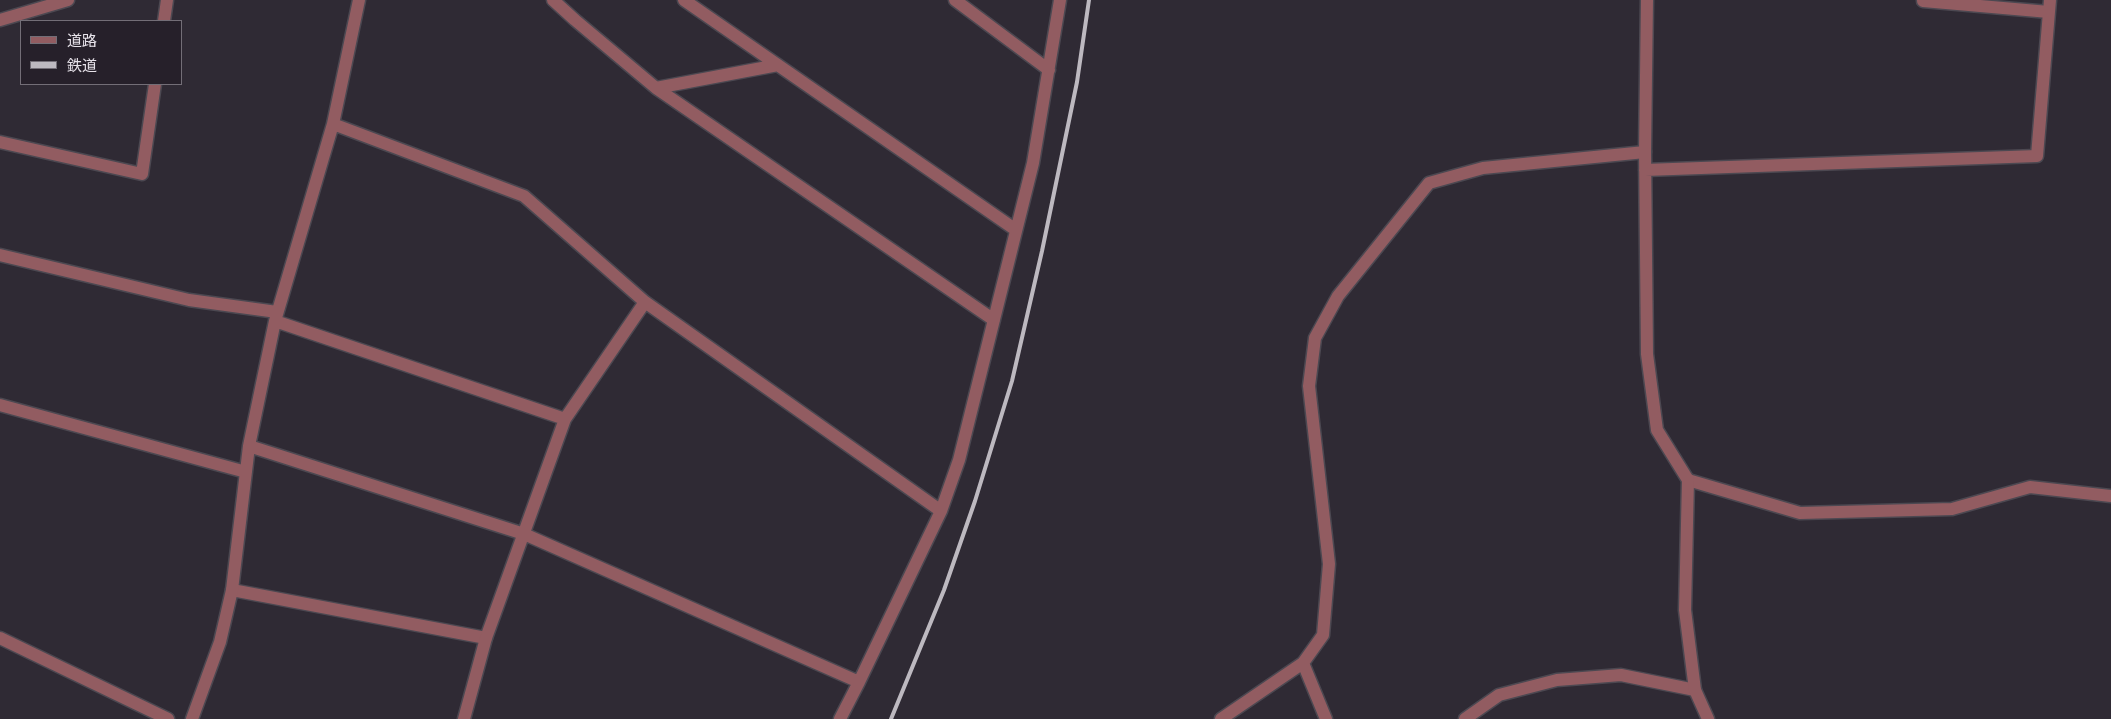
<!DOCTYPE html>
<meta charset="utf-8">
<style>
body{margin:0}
#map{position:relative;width:2111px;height:719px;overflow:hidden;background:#2f2a34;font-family:"PT Sans Narrow","Noto Sans JP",sans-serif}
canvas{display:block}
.legend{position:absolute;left:20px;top:20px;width:162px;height:65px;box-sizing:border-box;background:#26202a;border:1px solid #736e77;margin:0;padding:6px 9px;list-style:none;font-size:15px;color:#e7e3ea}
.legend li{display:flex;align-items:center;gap:10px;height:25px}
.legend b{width:25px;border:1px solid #736e77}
</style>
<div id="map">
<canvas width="2111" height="719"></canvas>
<ul class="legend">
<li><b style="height:6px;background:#925c61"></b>道路</li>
<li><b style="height:6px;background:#bdb9c0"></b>鉄道</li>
</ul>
</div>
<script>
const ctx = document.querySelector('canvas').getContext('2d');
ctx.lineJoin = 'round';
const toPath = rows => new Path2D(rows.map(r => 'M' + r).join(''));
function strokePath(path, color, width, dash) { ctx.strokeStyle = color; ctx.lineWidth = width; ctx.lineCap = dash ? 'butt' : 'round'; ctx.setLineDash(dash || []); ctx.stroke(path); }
const service = toPath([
 [1688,480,1800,513,1952,509,2030,487,2111,496],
 [232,590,486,638],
 [1303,663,1326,719],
 [1221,719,1303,663,1323,635,1329,564,1309,386,1315,338,1338,296,1429,183,1483,168,1645,152],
 [1465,719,1499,695,1557,680,1621,675,1695,690]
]);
const minor = toPath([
 [553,0,575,20,656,88,994,320],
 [684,0,1016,230],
 [955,0,1049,70],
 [1647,0,1645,152,1647,354,1657,430,1688,480,1685,610,1695,690,1708,719],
 [1923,1,2049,12],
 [0,20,68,0],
 [164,21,167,0],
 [656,88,778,65],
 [333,124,524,196,645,302,941,511],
 [0,142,142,174,155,84],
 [1645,170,2037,156,2050,0],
 [0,255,189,300,277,312],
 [275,321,565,419],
 [0,405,246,472],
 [249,446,524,534,859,682],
 [192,719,220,642,232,590,249,446,275,321,333,124,359,0],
 [464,719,486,638,565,419,645,302],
 [840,719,859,682,941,511,959,460,1033,163,1060,0]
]);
const tertiary = toPath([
 [0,638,168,719]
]);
const rail = toPath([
 [891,719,944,590,975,501,1012,381,1042,251,1077,82,1089,0]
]);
strokePath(service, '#4c4851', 15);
strokePath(minor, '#4c4851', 15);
strokePath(tertiary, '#4c4851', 15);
strokePath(service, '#925c61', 12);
strokePath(minor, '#925c61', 12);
strokePath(tertiary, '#925c61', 12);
strokePath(rail, '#bdb9c0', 4);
</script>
